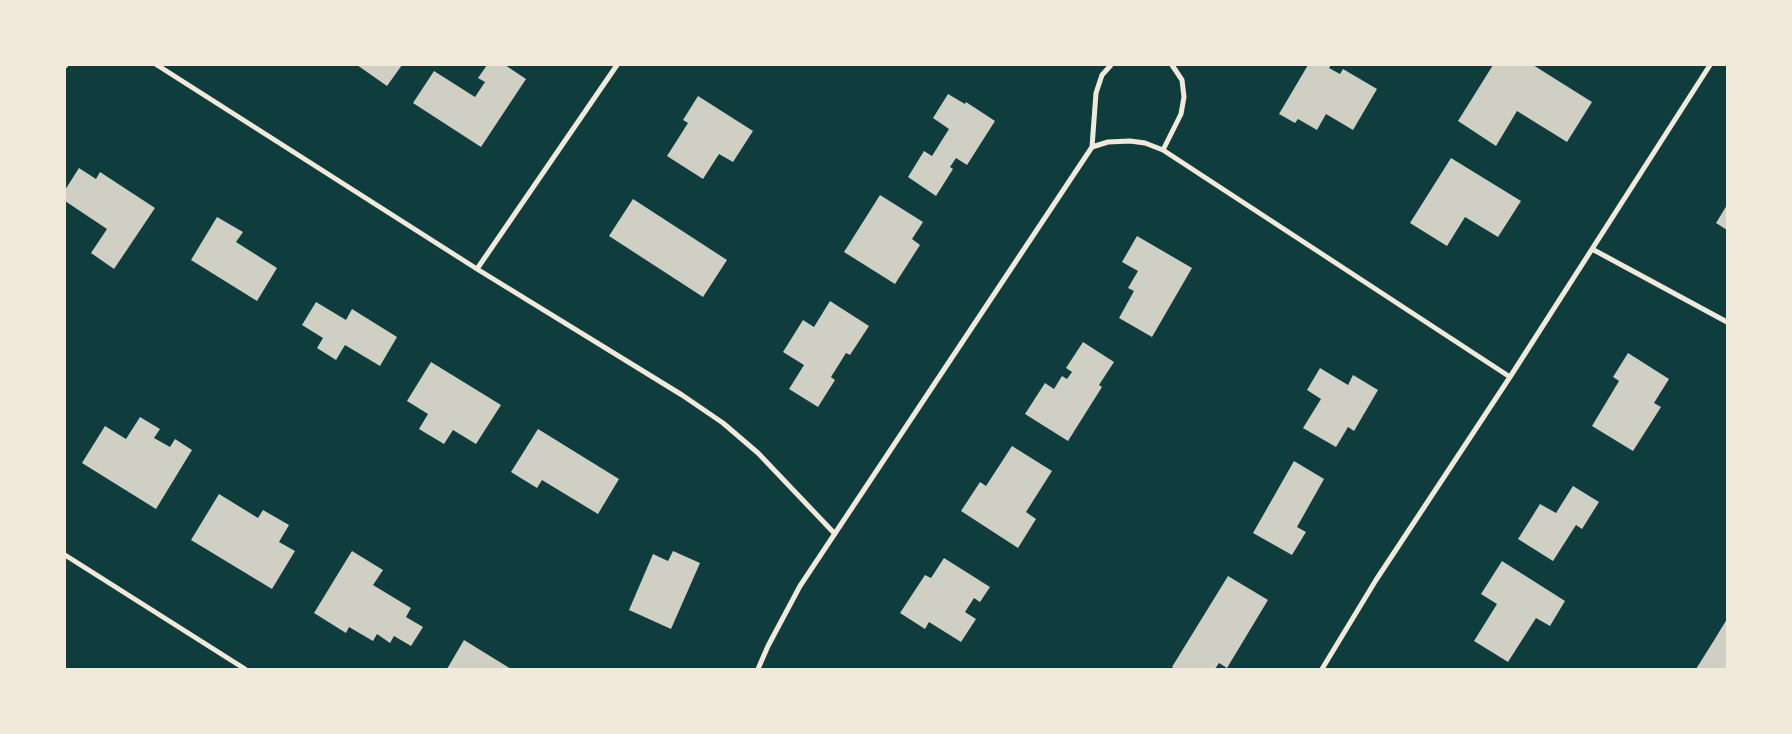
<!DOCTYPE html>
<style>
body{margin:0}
#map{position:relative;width:1792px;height:734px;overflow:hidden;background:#0f3d3e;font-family:Manrope,sans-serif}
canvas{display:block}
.frame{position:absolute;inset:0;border:66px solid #f1e9da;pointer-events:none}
</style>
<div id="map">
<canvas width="1792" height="734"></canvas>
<div class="frame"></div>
</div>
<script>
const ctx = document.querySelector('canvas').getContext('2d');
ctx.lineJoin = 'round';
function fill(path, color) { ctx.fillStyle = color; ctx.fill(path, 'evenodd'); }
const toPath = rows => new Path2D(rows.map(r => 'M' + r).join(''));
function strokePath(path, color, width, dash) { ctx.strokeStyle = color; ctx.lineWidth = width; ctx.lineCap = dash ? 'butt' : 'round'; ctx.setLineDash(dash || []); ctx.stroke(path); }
const building = toPath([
 [357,65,402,65,387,86],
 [487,65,505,65,526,79,481,147,413,103,434,71,475,97,485,82,478,78],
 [1308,65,1331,65,1329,68,1340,74,1343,69,1377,89,1353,130,1326,114,1317,130,1298,119,1295,123,1279,114],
 [1493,65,1533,65,1592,102,1567,142,1517,111,1496,146,1458,121],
 [948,94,965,104,966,102,995,121,967,165,956,158,950,167,953,169,936,196,908,177,924,151,932,156,949,129,933,118],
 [698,96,753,131,733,162,719,154,703,179,667,156,688,123,683,120],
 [1451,158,1521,201,1498,237,1465,217,1447,246,1410,223],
 [79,168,96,179,100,172,155,208,114,269,91,253,107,229,65,201,65,190],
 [880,195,923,222,912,239,920,245,895,284,844,252],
 [633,199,727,260,703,297,609,236],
 [1727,205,1727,230,1716,223],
 [217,217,243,232,236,242,277,268,257,301,191,260],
 [1137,236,1192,268,1152,337,1119,318,1134,291,1128,288,1138,271,1122,262],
 [830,301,869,326,850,355,846,353,831,377,835,380,818,407,789,389,804,365,783,352,803,320,814,327],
 [316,302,346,320,352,309,397,337,380,366,345,345,336,360,317,348,323,338,302,325],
 [1083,342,1114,362,1099,385,1102,387,1068,441,1025,414,1045,383,1054,389,1062,376,1067,379,1072,372,1066,368],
 [1628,353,1669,379,1654,403,1661,407,1633,451,1592,426,1619,381,1613,377],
 [431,362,501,405,476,444,453,430,444,444,419,429,428,414,407,401],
 [1320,368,1348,385,1353,375,1378,390,1354,431,1348,427,1336,447,1303,428,1321,399,1307,390],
 [140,417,160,429,154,438,170,447,175,439,192,450,156,509,82,463,105,426,126,439],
 [538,429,619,479,598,514,542,480,537,488,511,472],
 [1012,446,1052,471,1026,512,1036,519,1018,548,961,511,980,482,986,486],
 [1294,461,1324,479,1297,527,1306,532,1292,555,1253,533],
 [1573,486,1599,502,1582,529,1576,525,1553,561,1518,539,1540,504,1556,513],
 [219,494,258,518,263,510,289,525,279,542,295,551,272,589,191,540],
 [352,551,383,570,373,585,411,608,406,617,423,627,411,646,394,636,390,643,377,634,373,641,349,627,346,633,314,613],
 [673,551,700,563,671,629,629,610,653,554,668,561],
 [944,558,990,587,980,602,974,598,965,612,976,619,961,642,929,622,925,629,900,613,925,575,931,578],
 [1502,561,1565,601,1550,626,1536,618,1508,662,1474,641,1497,604,1481,594],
 [1228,576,1268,600,1227,668,1219,663,1215,669,1175,669,1172,667],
 [1727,619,1727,669,1696,669,1713,642],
 [464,640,511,669,447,669]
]);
const minor = toPath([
 [157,65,477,269,682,395,723,423,758,453,835,534],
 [65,66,66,65],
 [1092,147,1096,93,1102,75,1111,65],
 [1163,150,1181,114,1184,97,1182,80,1172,65],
 [1592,249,1727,322],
 [477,269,617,65],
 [65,555,245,669],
 [758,669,768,646,800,586,1092,147,1108,142,1130,141,1145,143,1163,150,1510,377],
 [1322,669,1376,580,1510,377,1710,65]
]);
fill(building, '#cfcfc3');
strokePath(minor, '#f1e9da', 5);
</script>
